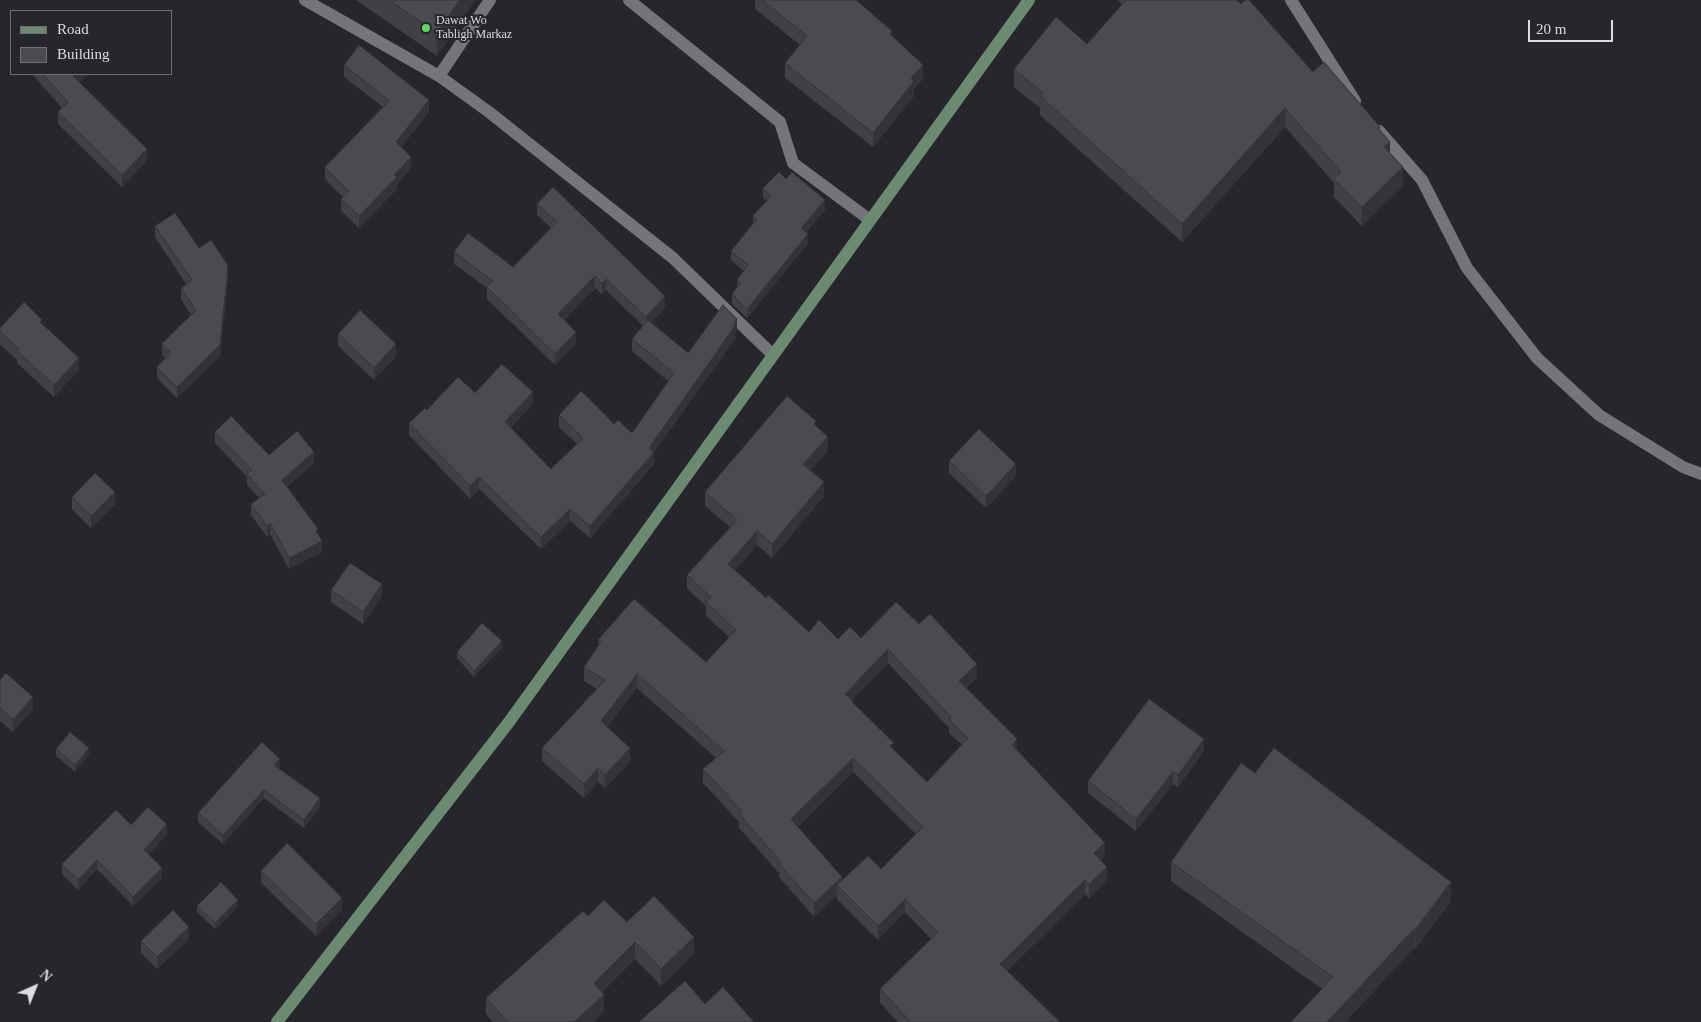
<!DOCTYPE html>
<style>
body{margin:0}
#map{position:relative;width:1701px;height:1022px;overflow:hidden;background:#27262c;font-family:"Times New Roman",serif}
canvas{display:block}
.legend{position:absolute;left:10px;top:10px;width:162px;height:65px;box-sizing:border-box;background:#27262c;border:1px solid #6f6f74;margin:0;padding:6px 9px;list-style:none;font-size:15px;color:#dcdcdf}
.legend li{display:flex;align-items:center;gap:10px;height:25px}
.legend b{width:25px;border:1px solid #6f6f74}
.north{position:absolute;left:10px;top:962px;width:50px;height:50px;-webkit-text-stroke:4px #27262c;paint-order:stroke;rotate:44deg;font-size:14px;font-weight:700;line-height:20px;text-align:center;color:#dcdcdf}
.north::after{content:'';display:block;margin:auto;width:18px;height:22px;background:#dcdcdf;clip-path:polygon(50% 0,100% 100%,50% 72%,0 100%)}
.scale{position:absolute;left:1528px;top:20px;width:85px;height:22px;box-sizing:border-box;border:2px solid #dcdcdf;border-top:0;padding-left:6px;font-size:15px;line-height:18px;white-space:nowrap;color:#dcdcdf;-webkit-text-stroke:4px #27262c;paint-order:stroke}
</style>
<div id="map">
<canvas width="1701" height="1022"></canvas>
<ul class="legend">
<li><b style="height:6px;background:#6c8a71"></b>Road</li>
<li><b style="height:14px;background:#4b4a50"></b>Building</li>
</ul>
<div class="north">N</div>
<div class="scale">20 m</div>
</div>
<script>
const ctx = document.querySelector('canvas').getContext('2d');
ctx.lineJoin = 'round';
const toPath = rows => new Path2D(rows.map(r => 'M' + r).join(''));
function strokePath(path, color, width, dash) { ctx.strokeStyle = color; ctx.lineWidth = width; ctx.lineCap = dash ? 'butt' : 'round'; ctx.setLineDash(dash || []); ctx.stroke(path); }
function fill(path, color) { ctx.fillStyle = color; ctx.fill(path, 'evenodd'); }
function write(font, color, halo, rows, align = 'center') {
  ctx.font = font + ' "Times New Roman",serif'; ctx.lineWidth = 4; ctx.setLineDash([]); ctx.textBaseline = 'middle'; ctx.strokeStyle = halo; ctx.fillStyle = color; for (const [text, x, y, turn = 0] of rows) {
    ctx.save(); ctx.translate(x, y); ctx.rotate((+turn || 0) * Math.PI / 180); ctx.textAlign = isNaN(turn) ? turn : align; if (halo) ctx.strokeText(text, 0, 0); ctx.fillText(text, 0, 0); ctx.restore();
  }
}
const street = toPath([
 [305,0,439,76,489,112,673,258,773,355],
 [629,0,780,122,793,163,870,220],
 [1291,0,1355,101],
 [439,76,490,0],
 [1379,131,1422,180,1467,268,1537,358,1599,415,1683,467,1701,474]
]);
const secondary = toPath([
 [277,1022,509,722,1029,0]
]);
const wall = toPath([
 [356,0,475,0,437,56],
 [755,0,856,0,892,36,923,79,914,88,914,96,873,147,785,78,785,63,800,45,755,9],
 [1118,0,1236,0,1313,72,1380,131,1403,186,1362,226,1334,197,1334,183,1285,127,1182,242,1040,115,1040,108,1014,87,1014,69,1087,44,1122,5],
 [344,65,429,112,401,147,411,169,397,184,397,189,359,228,341,211,341,199,343,197,325,179,325,167,383,107,344,77],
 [32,74,89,74,79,82,147,161,122,187,58,124,58,112,62,108],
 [786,179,825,210,806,232,808,243,747,318,732,304,732,294,737,288,737,280,744,271,731,260,731,251,753,223,753,216,766,201,763,198,763,188],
 [537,204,665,308,651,322,688,353,737,331,735,333,735,339,654,452,654,464,590,538,570,521,541,549,479,489,470,499,409,435,409,423,427,410,475,393,533,404,510,428,551,469,577,444,559,427,559,415,614,424,632,433,668,381,632,351,632,339,643,326,606,290,602,294,595,288,564,320,576,343,555,365,487,299,487,288,454,264,454,252,513,267,551,228,537,215],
 [155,226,199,248,228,279,220,356,177,398,157,378,157,367,165,358,162,355,162,344,191,315,181,299,181,288,186,284,155,237],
 [42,325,79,370,54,397,17,363,17,360,0,344,0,328],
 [338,334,396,356,374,380,338,346],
 [816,426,828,451,810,470,824,496,772,558,757,545,735,570,766,598,809,632,838,639,861,638,919,624,977,677,966,688,1105,857,1101,860,1107,881,1089,898,1085,894,1007,971,1060,1022,898,1022,880,1003,880,989,931,939,905,912,878,940,837,899,837,895,814,917,779,877,779,873,739,828,739,822,703,783,703,769,716,758,637,688,607,727,630,762,605,788,598,782,584,798,542,761,542,748,597,689,584,681,584,667,598,646,598,640,706,662,729,637,706,616,706,606,687,589,687,575,730,527,705,506,705,492],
 [888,663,949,728,949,733,962,745,927,782,894,750,853,704,852,700],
 [853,772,916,834,881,869,842,881,798,827],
 [215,432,269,455,314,463,287,487,318,535,322,552,289,569,270,534,267,537,251,515,251,504,259,498,247,485,247,477,215,443],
 [949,461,1016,476,986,508,949,473],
 [72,497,115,504,91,528,72,509],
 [331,590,382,596,363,624,331,602],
 [502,647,474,677,457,658,457,652],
 [0,680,33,709,13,732,0,721],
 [56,749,89,754,75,772,56,756],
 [1204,751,1178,787,1173,784,1136,831,1088,793,1088,781],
 [279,768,320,807,304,828,264,798,223,844,198,822,198,813,280,768],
 [1255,773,1451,901,1415,949,1414,948,1345,1022,1291,1022,1322,989,1171,881,1171,862],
 [131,825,167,834,149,854,162,878,133,906,97,869,78,890,62,874,62,864],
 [261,871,342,910,316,936,261,883],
 [197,906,238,906,215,929,197,912],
 [588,916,694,953,661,986,635,959,602,992,604,1012,593,1022,493,1022,486,1014,486,998],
 [189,939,157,969,141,953,141,941]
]);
const shadedWall = toPath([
 [460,0,475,0,437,56,437,33],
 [923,65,923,79,914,88,914,96,873,147,873,133,911,78],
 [75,74,89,74,73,88,73,76],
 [429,100,429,112,396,154,396,142],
 [1285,108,1285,127,1182,242,1182,224],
 [1390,142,1390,160,1384,147],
 [147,149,147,161,122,187,122,175],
 [411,157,411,169,397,184,397,189,359,228,359,216,394,175],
 [1403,167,1403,186,1362,226,1362,207],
 [825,200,825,210,801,237,801,228],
 [808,234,808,243,747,318,747,309],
 [228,267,228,279,220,356,177,398,177,387],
 [595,276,595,288,558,325,558,314],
 [606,279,606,290,602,294,602,283],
 [665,296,665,308,646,329,646,317],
 [737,319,737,331,735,333,735,339,654,452,654,464,590,538,590,526,649,448],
 [576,332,576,343,555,365,555,354],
 [396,344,396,356,374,380,374,368],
 [79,358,79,370,54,397,54,385],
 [533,392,533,404,505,434,505,422],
 [828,437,828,451,803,478,803,464],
 [314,452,314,463,282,491,282,480],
 [1016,464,1016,476,986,508,986,496],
 [479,477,479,489,470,499,470,486],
 [824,482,824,496,772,558,772,544],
 [115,492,115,504,91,528,91,516],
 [570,509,570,521,541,549,541,537],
 [270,523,270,534,267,537,267,526],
 [757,531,757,545,728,578,728,564],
 [322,541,322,552,289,569,289,558],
 [382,584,382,596,363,624,363,612],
 [502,641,502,647,474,677,474,671],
 [888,649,888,663,845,707,845,694],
 [977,664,977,677,959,695,959,681],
 [637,674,637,688,601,735,601,721],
 [33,697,33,709,13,732,13,720],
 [1017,739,1017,753,1012,745],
 [1204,739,1204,751,1178,787,1178,775],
 [89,748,89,754,75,772,75,765],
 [630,748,630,762,605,788,605,775],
 [853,758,853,772,791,833,791,819],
 [280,759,280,768,274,774,274,765],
 [598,768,598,782,584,798,584,784],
 [1173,772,1173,784,1136,831,1136,819],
 [264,790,264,798,223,844,223,835],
 [320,798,320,807,304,828,304,820],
 [167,824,167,834,144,859,144,850],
 [1105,843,1105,857,1094,867,1094,853],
 [97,860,97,869,78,890,78,880],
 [1107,867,1107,881,1089,898,1089,884],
 [162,868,162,878,133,906,133,897],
 [842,877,842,890,837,885,837,895,814,917,814,903],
 [1085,880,1085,894,1000,978,1000,964],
 [1451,882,1451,901,1415,949,1415,930],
 [342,898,342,910,316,936,316,924],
 [905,899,905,912,878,940,878,926],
 [238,900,238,906,215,929,215,923],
 [189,927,189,939,157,969,157,957],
 [1414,929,1414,948,1345,1022,1327,1022],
 [694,937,694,953,661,986,661,969],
 [635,942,635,959,594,1000,594,983],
 [604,995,604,1012,593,1022,574,1022]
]);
const building = toPath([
 [389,0,460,0,437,33,389,0],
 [762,0,856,0,892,31,890,34,923,65,911,78,914,81,873,133,785,63,807,36,762,0],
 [1126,0,1236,0,1241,4,1245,0,1249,0,1313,72,1324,62,1380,127,1379,129,1390,142,1384,147,1403,167,1362,207,1334,179,1341,172,1285,108,1182,224,1040,96,1043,93,1014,69,1056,17,1087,44,1126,0],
 [359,45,429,100,396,142,411,157,394,175,397,177,359,216,341,199,349,191,325,167,389,101,344,65,359,45],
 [43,74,75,74,73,76,147,149,122,175,58,112,68,102,43,74],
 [779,172,786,179,792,172,825,200,801,228,808,234,747,309,732,294,740,283,737,280,748,265,731,251,757,219,753,216,771,196,763,188,779,172],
 [553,187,665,296,646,317,606,279,602,283,595,276,558,314,576,332,555,354,487,287,493,281,454,252,468,233,513,267,557,222,537,204,553,187],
 [175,213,199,248,211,240,227,264,228,267,220,345,177,387,157,367,171,353,162,344,196,310,181,288,192,280,155,226,175,213],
 [24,302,42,320,40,322,79,358,54,385,17,351,19,349,0,332,0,328,24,302],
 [723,305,737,319,732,324,735,326,649,448,654,452,590,526,570,509,541,537,479,477,470,486,409,423,425,408,427,410,458,377,475,393,502,364,533,392,505,422,551,469,583,438,559,415,581,391,614,424,618,420,632,433,674,373,632,339,648,320,688,353,723,305],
 [360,310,396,344,374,368,338,334,360,310],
 [787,396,816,421,814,424,828,437,803,464,824,482,772,544,757,531,728,564,766,598,768,595,809,632,819,620,838,639,850,627,861,638,896,602,919,624,930,614,977,664,959,681,1017,739,1012,745,1105,843,1094,853,1107,867,1089,884,1085,880,1000,964,1060,1022,911,1022,880,989,938,932,905,899,878,926,837,885,868,856,881,869,923,827,853,758,791,819,842,877,814,903,779,864,781,862,739,814,742,811,703,769,724,751,637,674,601,721,630,748,605,775,598,768,584,784,542,748,605,680,584,667,601,642,598,640,634,599,706,662,736,630,706,602,711,597,687,575,737,520,705,492,787,396],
 [888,649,951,717,949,719,968,738,927,782,890,746,894,743,852,702,853,701,845,694,888,649],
 [231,416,269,455,297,431,314,452,282,480,318,529,316,531,322,541,289,558,270,523,267,526,251,504,265,494,247,474,252,470,215,432,231,416],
 [979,429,1016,464,986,496,949,461,979,429],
 [95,473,115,492,91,516,72,497,95,473],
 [350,563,382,584,363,612,331,590,350,563],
 [482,623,502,641,474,671,457,652,482,623],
 [6,673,33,697,13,720,0,708,0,680,6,673],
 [1149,699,1204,739,1178,775,1173,772,1136,819,1088,781,1149,699],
 [70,732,89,748,75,765,56,749,70,732],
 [262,742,280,759,274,765,320,798,304,820,264,790,223,835,198,813,262,742],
 [1274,748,1451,882,1415,930,1414,929,1327,1022,1291,1022,1333,977,1171,862,1241,763,1255,773,1274,748],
 [148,807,167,824,144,850,162,868,133,897,97,860,78,880,62,864,116,810,131,825,148,807],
 [287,843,342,898,316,924,261,871,287,843],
 [221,882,238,900,215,923,197,906,221,882],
 [654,896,694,937,661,969,635,942,594,983,604,995,574,1022,508,1022,486,998,583,911,588,916,604,900,627,922,654,896],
 [173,910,189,927,157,957,141,941,173,910],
 [685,981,705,1004,723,987,754,1022,641,1022,640,1021,685,981]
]);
const markers = [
 [426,28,5,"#65d467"]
];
const poiNames = [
 ["Dawat Wo",436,21],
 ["Tabligh Markaz",436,35]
];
strokePath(street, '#75747b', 12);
strokePath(secondary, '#6c8a71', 12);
fill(wall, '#404045');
fill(shadedWall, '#343438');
fill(building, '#4b4a50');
strokePath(building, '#343438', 1);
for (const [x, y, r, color] of markers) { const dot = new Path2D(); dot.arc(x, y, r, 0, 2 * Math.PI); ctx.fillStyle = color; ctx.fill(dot); strokePath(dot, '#27262c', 2); }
write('12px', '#dcdcdf', '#27262c', poiNames, 'left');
</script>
